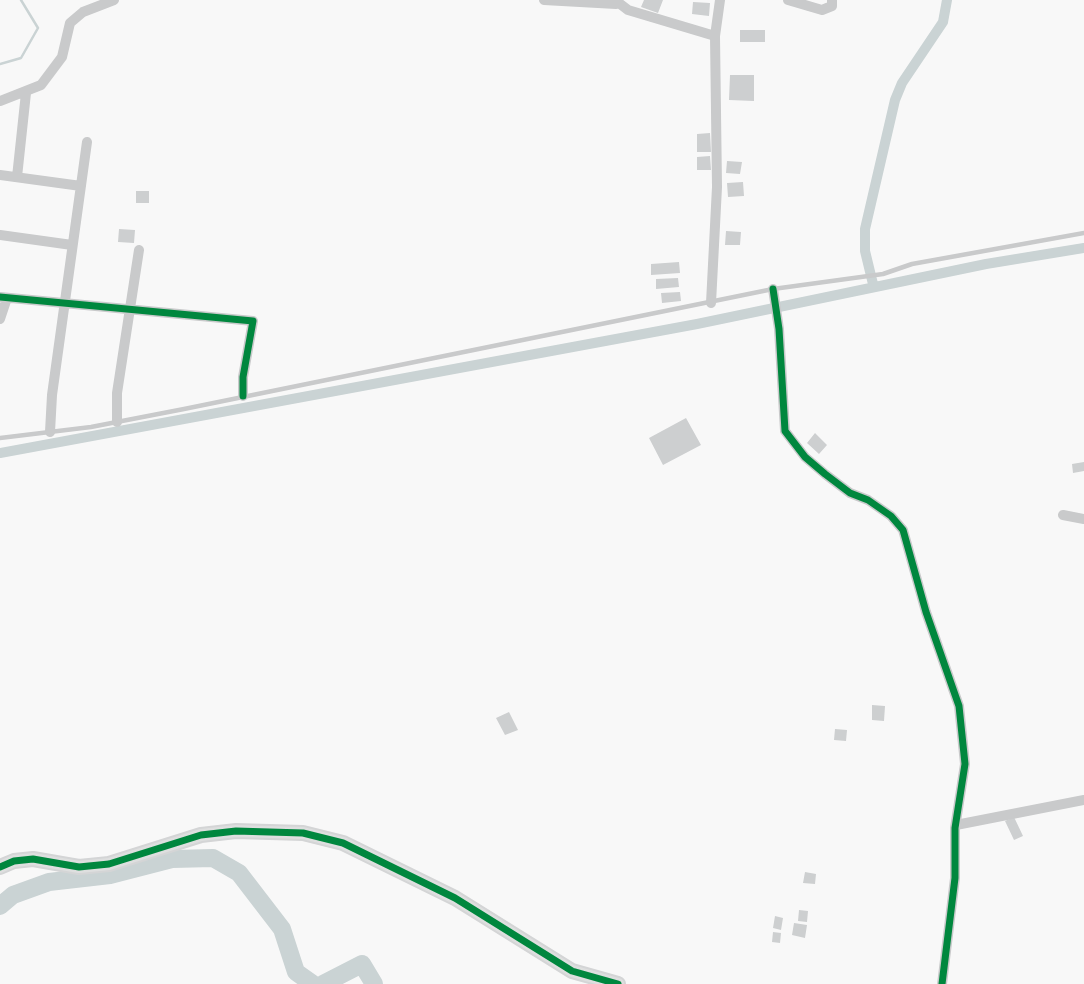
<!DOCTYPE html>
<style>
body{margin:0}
canvas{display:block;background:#f8f8f8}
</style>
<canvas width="1084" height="984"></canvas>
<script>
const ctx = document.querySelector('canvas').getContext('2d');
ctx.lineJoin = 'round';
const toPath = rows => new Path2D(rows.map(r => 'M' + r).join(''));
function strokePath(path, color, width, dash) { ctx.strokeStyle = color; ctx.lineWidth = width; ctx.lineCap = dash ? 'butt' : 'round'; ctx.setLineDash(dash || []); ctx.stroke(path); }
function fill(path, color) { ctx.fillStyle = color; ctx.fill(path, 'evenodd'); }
const stream = toPath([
 [0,64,21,58,38,28,21,0]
]);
const canal = toPath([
 [873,284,865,251,865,229,895,100,902,83,943,22,947,0],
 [0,453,697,324,986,264,1084,248]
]);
const river = toPath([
 [0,906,13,895,49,882,110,875,172,859,213,858,239,873,282,929,296,972,313,984],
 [323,984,362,964,374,984]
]);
const building = toPath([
 [644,0,663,0,658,13,641,7],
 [693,2,710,3,709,16,692,14],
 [740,30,765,30,765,42,740,42],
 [730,75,754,75,754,101,729,100],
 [710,133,711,152,697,152,697,134],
 [710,156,711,170,697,170,697,157],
 [727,161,742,162,740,174,726,173],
 [743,182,744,196,728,197,727,183],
 [136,191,149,191,149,203,136,203],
 [119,229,135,230,134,243,118,242],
 [726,231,741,232,740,245,725,245],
 [679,262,680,273,651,275,651,264],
 [678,278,679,287,656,289,656,279],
 [680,292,681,301,662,303,661,293],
 [686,418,701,445,663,465,649,438],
 [815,433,827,445,819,454,807,443],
 [1084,462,1084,471,1073,473,1072,464],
 [872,705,885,706,884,721,872,720],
 [509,712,518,730,505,735,496,718],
 [835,729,847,730,846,741,834,740],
 [1014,817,1023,836,1014,840,1005,821],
 [805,872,816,874,815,884,803,883],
 [799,910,808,911,807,922,798,921],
 [775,916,783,918,781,930,773,928],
 [794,923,807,925,805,938,792,935],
 [773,932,781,933,780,943,772,942]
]);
const lane = toPath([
 [0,438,91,427,184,409,773,289,883,274,912,264,1084,233]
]);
const street = toPath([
 [544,0,616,4],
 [615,0,628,10,715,36],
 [788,0,822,10,832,6,832,0],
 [0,101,41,85,62,57,70,23,83,12,114,0],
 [0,175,81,186],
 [17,177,26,93],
 [0,235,72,245],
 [773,289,779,329,785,431,805,457,825,474,850,493,868,500,891,516,903,530,926,612,959,706,965,764,955,828,955,878,942,984],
 [0,297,253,321,243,377,243,396],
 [711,303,717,187,715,36,720,0],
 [0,319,7,298],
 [117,422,117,393,139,250],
 [50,432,52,395,87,142],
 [1063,515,1084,519],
 [956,825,1084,800]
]);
const secondary = toPath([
 [0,867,14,861,33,859,79,867,109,864,201,835,236,831,303,833,343,843,455,898,572,971,618,984]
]);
const cycleway = toPath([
 [773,289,779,329,785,431,805,457,825,474,850,493,868,500,891,516,903,530,926,612,959,706,965,764,955,828,955,878,942,984],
 [0,297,253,321,243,377,243,396],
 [0,867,14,861,33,859,79,867,109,864,201,835,236,831,303,833,343,843,455,898,572,971,618,984]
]);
strokePath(stream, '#cad3d4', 2.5);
strokePath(canal, '#cad3d4', 10);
strokePath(river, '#cad3d4', 18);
fill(building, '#cdcfd0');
strokePath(secondary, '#d4d5d6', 16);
strokePath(lane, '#c9cacb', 4.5);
strokePath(street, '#c9cacb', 10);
strokePath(secondary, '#dedfdf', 12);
strokePath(cycleway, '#00873e', 7);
</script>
